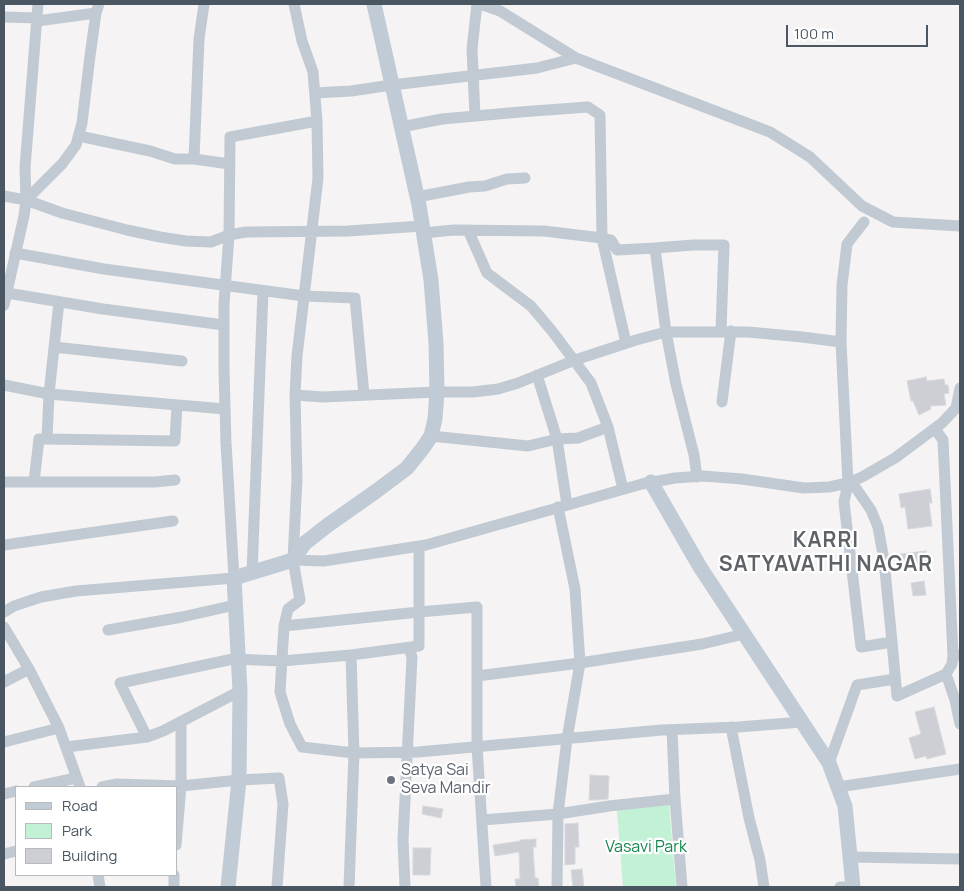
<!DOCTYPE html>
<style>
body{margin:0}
#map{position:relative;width:964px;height:891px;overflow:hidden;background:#f5f3f3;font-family:Manrope,sans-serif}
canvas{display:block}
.frame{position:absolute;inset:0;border:5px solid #4a5661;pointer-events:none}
.legend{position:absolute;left:15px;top:786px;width:162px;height:90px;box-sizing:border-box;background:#fff;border:1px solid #b7bbc0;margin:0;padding:6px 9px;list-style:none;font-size:15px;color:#4a5661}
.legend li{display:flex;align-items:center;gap:10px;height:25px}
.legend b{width:25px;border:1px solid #b7bbc0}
.scale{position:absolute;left:786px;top:25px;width:142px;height:22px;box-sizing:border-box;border:2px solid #4a5661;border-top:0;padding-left:6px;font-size:15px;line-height:18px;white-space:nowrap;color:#4a5661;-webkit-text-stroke:4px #fff;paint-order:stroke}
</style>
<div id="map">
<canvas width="964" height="891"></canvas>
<div class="frame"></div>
<ul class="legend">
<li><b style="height:6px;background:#c1cbd6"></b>Road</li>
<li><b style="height:14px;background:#c3f1d5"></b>Park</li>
<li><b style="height:14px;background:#cdcfd5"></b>Building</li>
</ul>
<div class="scale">100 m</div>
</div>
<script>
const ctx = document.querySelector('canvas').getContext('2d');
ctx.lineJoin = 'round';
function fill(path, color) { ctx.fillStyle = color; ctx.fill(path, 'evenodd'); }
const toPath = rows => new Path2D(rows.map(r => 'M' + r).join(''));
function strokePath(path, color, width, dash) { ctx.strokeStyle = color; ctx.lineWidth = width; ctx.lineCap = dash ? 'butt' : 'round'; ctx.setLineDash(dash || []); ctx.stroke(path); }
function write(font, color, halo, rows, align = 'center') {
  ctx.font = font + ' Manrope,sans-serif'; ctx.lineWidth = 4.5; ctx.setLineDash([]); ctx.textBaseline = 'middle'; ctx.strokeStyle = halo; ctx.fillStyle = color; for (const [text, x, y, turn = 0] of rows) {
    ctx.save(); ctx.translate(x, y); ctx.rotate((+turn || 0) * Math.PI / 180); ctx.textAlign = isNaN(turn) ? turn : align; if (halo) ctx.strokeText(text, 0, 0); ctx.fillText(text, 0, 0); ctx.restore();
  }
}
const green = toPath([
 [669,805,676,887,623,887,617,810]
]);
const building = toPath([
 [926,377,927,381,944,379,945,385,948,385,949,393,944,394,946,405,930,406,931,409,919,415,913,401,911,401,907,381,926,377],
 [930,489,932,503,929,503,932,526,908,529,905,507,901,508,899,494,930,489],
 [926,551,927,565,902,568,900,554,926,551],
 [924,581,926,595,913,596,911,583,924,581],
 [934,707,946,754,927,759,926,756,915,759,909,738,921,734,915,712,934,707],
 [590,775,609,776,608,799,597,800,589,800,590,775],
 [423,806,443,809,441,818,422,814,423,806],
 [578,823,579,847,575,847,575,864,565,865,565,824,578,823],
 [536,839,536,847,533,847,535,878,538,878,539,887,516,887,515,879,520,879,519,852,495,856,493,845,520,841,520,840,536,839],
 [413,848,431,848,430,875,413,875,413,848],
 [582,869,584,887,573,887,571,870,582,869]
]);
const street = toPath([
 [294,4,302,41,313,72,317,121,318,178,297,356,295,395,297,479,293,560,300,600,288,609,284,626,280,692,290,724,302,747,354,753,418,752,662,730,738,727,802,722],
 [480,4,500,11,576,58,770,132,810,157,862,206,893,222,960,226],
 [4,17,38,18],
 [37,21,96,13],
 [315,93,351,91,392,85,537,68,576,58],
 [475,116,472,49,477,4],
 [401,127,442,119,520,112,588,107,600,115,602,238,626,343],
 [79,136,150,151,175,159,194,159,230,164],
 [194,159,199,39,204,4],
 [4,196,26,200,62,213,127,230,160,237,186,241,211,242,229,235,246,232,348,231,422,226],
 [417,197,469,187,485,186,507,179,525,178],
 [26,200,25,168,38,4],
 [864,222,847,244,842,285,841,342,848,483,844,502,861,647,892,642,897,696,946,674,952,664,953,656,960,655],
 [468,230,487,273,531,306,552,331,591,383,608,427,623,489],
 [423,233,454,230,544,231,602,238,611,240,617,250,655,248,666,332,676,384,694,455,697,477],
 [655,248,693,245,724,245,721,331],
 [15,253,104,269,304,296,355,298,364,395],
 [7,293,103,309,224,325],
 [59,302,49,394,47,439,175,441,177,405],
 [4,305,24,216,26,200,62,164,76,145,82,123,90,56,96,13,99,4],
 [54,347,182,361],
 [537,375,557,439,567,505],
 [4,385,49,394,225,409],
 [295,395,323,397,437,392,473,392,498,389,518,383,575,360,636,340,666,332,748,332,802,337,841,342],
 [722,402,731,331],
 [935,429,943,440,953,656],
 [431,436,528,446,557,439,578,438,608,427],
 [851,481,871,510,878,527,884,560,892,642],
 [4,482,155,482,175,480],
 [34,482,39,439,47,439],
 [4,545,173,521],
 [293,560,324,561,426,545,642,484,675,478,703,476,742,479,804,488,829,487,848,483,862,477,895,458,942,423,956,408,960,388],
 [252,573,263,291],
 [4,612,14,606,41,597,76,591,234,578,226,443,224,370,224,304,229,235,230,137,317,121],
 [284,626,419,612,477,607,477,746,486,887],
 [4,627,29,669,59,728,80,787],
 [108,630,182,617,235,605],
 [946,674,955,700,960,724],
 [477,676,580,663,575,589,558,507],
 [4,682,29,669],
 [731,727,749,818,760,860,764,887],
 [672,730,675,799,682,887],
 [147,737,120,683,233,659,282,661,351,655,419,646,419,546],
 [4,742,59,728],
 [66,747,147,737,163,731,240,691],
 [829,763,857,685,895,679],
 [34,787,76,778],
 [102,787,117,784,181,786,239,780,279,778,283,804,277,887],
 [838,787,960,769],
 [4,794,16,791],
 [482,820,558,814,609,806,675,799],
 [176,845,181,786,181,722],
 [4,854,16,851],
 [850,857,960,859],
 [98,875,100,887],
 [174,887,174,875],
 [349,887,354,753,351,655],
 [405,887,403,840,412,657,409,648],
 [557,887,558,814,567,739,580,663,702,644,744,634],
 [840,887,853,887]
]);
const secondary = toPath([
 [651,482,700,567,829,763,845,806,853,887],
 [228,887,239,780,240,691,234,578,293,560,305,543,328,525,375,492,407,468,423,448,431,436,435,419,437,392,436,343,431,280,419,205,374,4]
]);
const markers = [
 [391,780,5,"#6b7280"]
];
const worshipNames = [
 ["Satya Sai",401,771],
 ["Seva Mandir",401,789]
];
const parkNames = [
 ["Vasavi Park",646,848]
];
const districtNames = [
 ["KARRI",826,541],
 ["SATYAVATHI NAGAR",826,565]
];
fill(green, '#c3f1d5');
fill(building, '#cdcfd5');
strokePath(building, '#d7d9de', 1);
strokePath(street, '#c1cad2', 11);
strokePath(secondary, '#c1cbd6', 15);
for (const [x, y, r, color] of markers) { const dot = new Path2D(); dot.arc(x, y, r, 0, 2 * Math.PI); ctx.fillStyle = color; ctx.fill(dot); strokePath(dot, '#fff', 2); }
write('16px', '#5b616d', '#fff', worshipNames, 'left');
write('16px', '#17864f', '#fff', parkNames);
ctx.letterSpacing = '1px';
write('bold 21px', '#5f6368', '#fff', districtNames);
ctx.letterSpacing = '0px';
</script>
